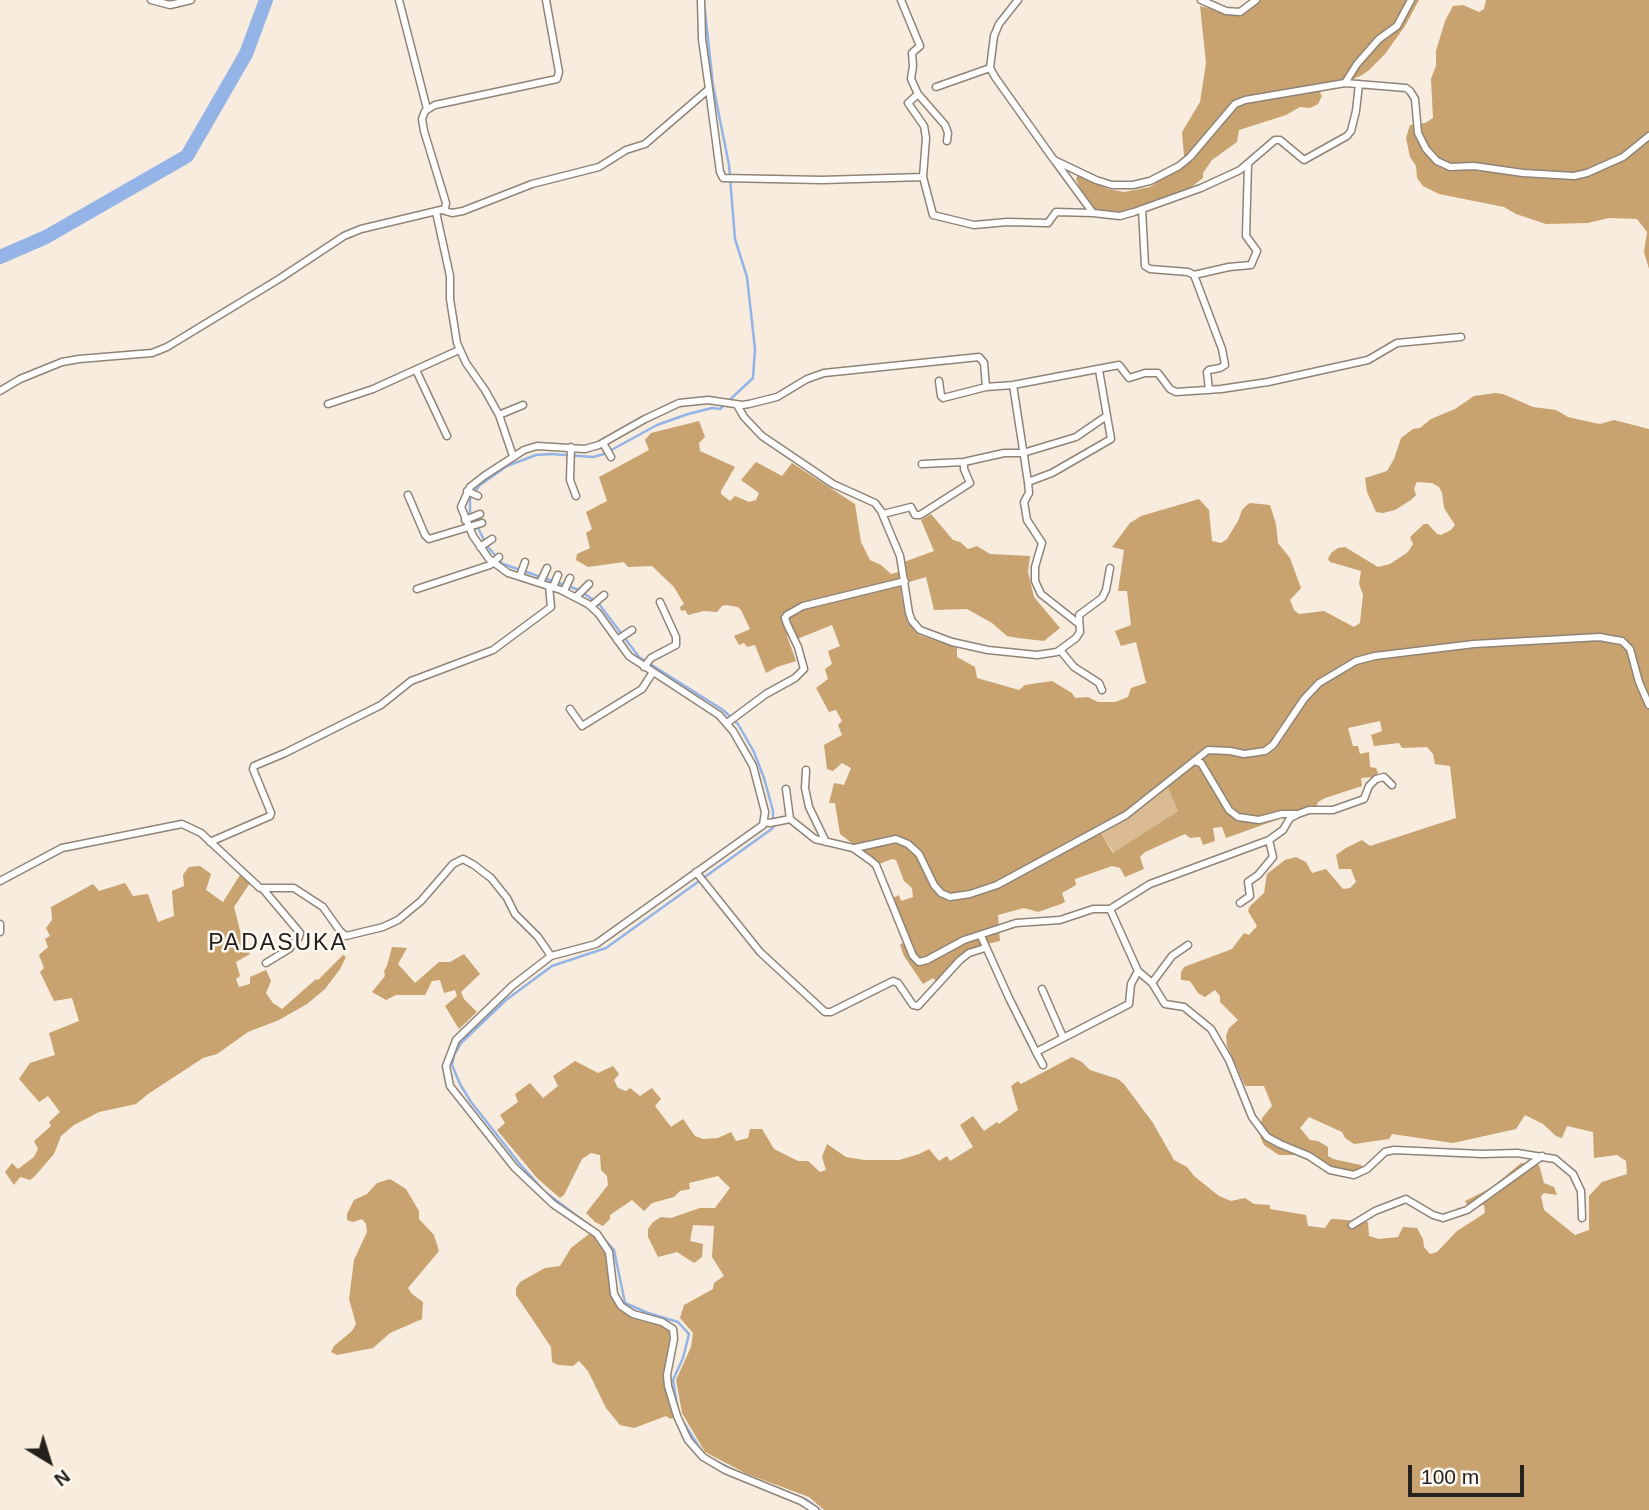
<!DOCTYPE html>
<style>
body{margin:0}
#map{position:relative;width:1649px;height:1510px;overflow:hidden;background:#f7ecdd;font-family:Arial,sans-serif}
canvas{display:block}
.north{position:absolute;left:14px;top:1426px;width:70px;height:70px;-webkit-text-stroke:5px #fffaf4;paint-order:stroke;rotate:142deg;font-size:19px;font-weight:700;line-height:28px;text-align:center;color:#25211c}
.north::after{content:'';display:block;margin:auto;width:24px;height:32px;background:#25211c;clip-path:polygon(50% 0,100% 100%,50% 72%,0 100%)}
.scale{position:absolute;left:1408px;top:1465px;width:116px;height:32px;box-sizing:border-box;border:4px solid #25211c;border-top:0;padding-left:9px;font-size:21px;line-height:24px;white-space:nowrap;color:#25211c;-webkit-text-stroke:5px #fffaf4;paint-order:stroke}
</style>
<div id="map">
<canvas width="1649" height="1510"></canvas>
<div class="north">N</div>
<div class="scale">100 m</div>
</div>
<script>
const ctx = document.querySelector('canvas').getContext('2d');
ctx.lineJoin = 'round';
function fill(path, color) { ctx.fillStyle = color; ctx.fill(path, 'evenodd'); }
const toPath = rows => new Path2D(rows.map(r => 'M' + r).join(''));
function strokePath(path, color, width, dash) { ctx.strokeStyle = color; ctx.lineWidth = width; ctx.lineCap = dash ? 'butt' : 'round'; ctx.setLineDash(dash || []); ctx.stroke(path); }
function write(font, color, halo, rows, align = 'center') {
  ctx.font = font + ' Arial,sans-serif'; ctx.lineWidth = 5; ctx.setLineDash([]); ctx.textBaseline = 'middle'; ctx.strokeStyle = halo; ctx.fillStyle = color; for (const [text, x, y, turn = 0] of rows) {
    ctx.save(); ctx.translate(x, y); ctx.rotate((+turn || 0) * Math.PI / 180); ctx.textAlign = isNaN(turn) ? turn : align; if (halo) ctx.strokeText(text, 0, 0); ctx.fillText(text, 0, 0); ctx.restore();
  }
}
const green = toPath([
 [1166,782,1178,811,1114,853,1099,830]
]);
const forest = toPath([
 [1260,0,1419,0,1405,26,1385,54,1368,71,1360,76,1351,80,1340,81,1335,87,1323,89,1320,93,1322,96,1318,104,1310,108,1300,107,1286,115,1239,130,1237,142,1212,160,1203,173,1203,178,1190,188,1140,208,1116,214,1094,210,1079,186,1076,179,1078,174,1108,189,1124,192,1150,187,1187,163,1184,156,1182,132,1200,102,1206,63,1200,6,1237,15,1245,13],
 [1486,0,1649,0,1649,269,1644,252,1647,232,1637,219,1609,218,1588,223,1546,224,1516,214,1504,207,1439,194,1423,186,1417,178,1416,166,1410,157,1406,138,1410,125,1425,123,1433,118,1431,79,1436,66,1436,51,1445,21,1453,6,1463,5,1479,12,1484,9],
 [1495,393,1503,394,1533,407,1556,410,1568,417,1590,422,1600,424,1614,420,1649,429,1649,1510,824,1510,809,1497,747,1474,705,1452,682,1413,676,1380,691,1347,693,1333,680,1318,684,1305,713,1289,714,1283,724,1276,712,1257,714,1226,693,1225,690,1241,703,1244,702,1257,694,1263,677,1252,658,1257,648,1237,648,1229,653,1222,661,1217,671,1218,700,1208,715,1208,730,1188,718,1176,689,1183,690,1189,680,1191,674,1197,652,1203,644,1211,632,1200,610,1215,610,1219,603,1226,595,1222,586,1213,608,1185,607,1176,601,1170,600,1155,591,1153,582,1159,564,1195,560,1198,537,1178,497,1130,505,1123,500,1115,518,1102,515,1094,530,1083,543,1098,558,1086,553,1076,575,1061,598,1073,613,1066,619,1074,614,1080,618,1088,626,1091,630,1088,640,1096,652,1088,661,1099,655,1106,671,1127,683,1119,695,1136,703,1139,718,1138,731,1132,736,1141,748,1138,750,1129,762,1129,774,1149,798,1161,808,1161,820,1172,826,1170,822,1157,827,1144,846,1157,864,1160,899,1160,919,1154,929,1149,939,1161,947,1156,950,1161,973,1147,960,1125,973,1116,984,1131,997,1122,999,1124,1018,1110,1011,1086,1018,1081,1021,1084,1072,1057,1082,1062,1090,1070,1118,1079,1124,1084,1153,1123,1174,1160,1187,1167,1194,1176,1219,1196,1231,1201,1245,1198,1254,1204,1270,1205,1270,1209,1306,1215,1308,1226,1325,1228,1331,1219,1335,1219,1368,1222,1369,1236,1379,1239,1398,1237,1403,1227,1417,1228,1423,1239,1424,1247,1430,1254,1437,1252,1457,1231,1485,1213,1484,1205,1468,1206,1465,1201,1491,1188,1521,1163,1539,1165,1544,1183,1554,1187,1557,1195,1544,1193,1541,1196,1544,1210,1575,1235,1589,1230,1589,1196,1602,1182,1627,1174,1626,1161,1617,1155,1594,1158,1593,1132,1567,1126,1562,1138,1556,1136,1543,1124,1525,1115,1516,1129,1453,1143,1392,1134,1389,1139,1354,1144,1345,1138,1342,1132,1309,1117,1300,1128,1310,1140,1318,1141,1328,1147,1328,1156,1333,1159,1361,1165,1363,1168,1357,1172,1337,1171,1297,1155,1279,1155,1264,1145,1260,1137,1267,1130,1261,1124,1262,1118,1272,1106,1264,1086,1245,1086,1227,1046,1226,1036,1229,1028,1238,1020,1220,1002,1220,996,1215,990,1205,997,1198,993,1190,981,1181,980,1181,972,1184,967,1232,949,1244,933,1249,935,1257,926,1248,911,1250,906,1264,893,1267,874,1285,860,1296,857,1306,862,1312,873,1326,869,1343,889,1350,888,1356,882,1351,869,1339,869,1336,855,1346,848,1362,840,1370,846,1456,818,1450,766,1435,764,1433,754,1427,747,1402,748,1399,743,1374,746,1371,735,1382,731,1380,721,1348,728,1353,746,1358,746,1360,754,1369,752,1370,767,1376,768,1378,773,1374,777,1361,778,1362,786,1325,798,1318,802,1316,807,1289,819,1285,817,1226,838,1222,827,1213,828,1215,841,1203,845,1200,837,1190,838,1185,834,1145,852,1140,857,1144,869,1125,877,1120,868,1112,866,1075,879,1076,885,1062,893,1065,902,1061,904,1038,912,1024,908,998,915,1000,941,979,946,966,953,949,966,936,981,933,978,923,984,904,956,900,945,904,942,887,901,899,895,901,901,913,897,912,888,904,881,896,860,892,859,879,864,840,834,835,803,829,803,834,783,844,785,851,768,842,763,833,771,827,769,824,745,842,735,838,725,842,721,836,710,829,712,816,688,828,679,825,669,832,664,828,651,840,646,832,625,797,639,795,633,787,636,796,661,777,667,766,673,755,645,747,647,744,643,739,645,734,636,750,629,741,610,738,607,726,605,722,606,717,612,704,611,688,615,685,610,681,611,680,607,684,604,674,587,652,566,628,567,624,562,588,567,576,560,577,554,590,548,586,533,592,529,586,512,607,501,599,477,649,450,645,440,651,433,699,421,705,437,699,443,700,451,735,467,721,491,721,494,730,501,735,496,749,502,756,500,759,493,741,480,756,462,782,476,792,463,855,504,861,542,870,560,881,565,891,574,899,572,902,599,906,609,911,610,907,621,919,635,957,648,957,657,975,667,977,678,1019,690,1025,685,1052,681,1072,693,1075,698,1088,697,1098,702,1115,702,1128,697,1131,688,1146,683,1136,642,1121,646,1115,631,1131,625,1127,591,1118,591,1124,550,1112,547,1130,523,1141,516,1199,499,1209,510,1212,541,1221,543,1227,539,1238,521,1242,510,1247,505,1250,503,1270,505,1276,524,1278,543,1290,558,1301,588,1290,600,1294,610,1299,614,1324,611,1354,627,1360,623,1363,595,1359,584,1361,571,1330,562,1328,559,1331,553,1338,548,1345,547,1378,567,1390,564,1408,552,1413,544,1410,537,1424,524,1428,524,1437,534,1441,535,1451,530,1455,525,1444,508,1442,493,1439,487,1432,483,1417,482,1414,488,1416,495,1411,500,1395,510,1383,513,1376,512,1367,492,1365,478,1387,471,1394,459,1401,438,1413,429,1420,428,1431,419,1455,409,1474,396],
 [1166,783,1178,811,1113,853,1099,830,1141,807],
 [931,514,953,540,960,542,968,549,977,546,990,554,1030,556,1028,572,1034,597,1060,628,1044,641,1018,638,1007,636,992,623,967,609,934,610,926,577,909,582,904,562,934,551,921,520],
 [200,866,211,874,206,890,223,902,240,875,250,883,234,907,241,934,250,954,236,962,240,976,236,979,239,987,250,984,250,977,266,970,271,981,266,993,273,1003,282,1009,316,979,318,980,343,955,346,957,340,969,325,989,307,1004,279,1020,248,1032,217,1054,203,1058,148,1094,136,1104,99,1112,74,1125,61,1136,54,1154,35,1176,30,1180,20,1177,14,1185,5,1172,12,1163,18,1169,34,1157,38,1149,34,1141,51,1126,49,1122,60,1112,48,1096,39,1102,19,1079,30,1063,55,1055,49,1033,79,1021,72,998,54,1001,40,972,44,968,39,955,48,947,45,939,50,936,46,928,52,920,51,907,93,884,99,891,125,883,133,896,148,894,158,922,174,916,172,891,184,886,183,875,185,872,189,867],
 [392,947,407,948,398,964,415,983,439,962,450,962,464,954,480,974,461,992,464,999,477,1012,459,1029,445,1006,457,996,455,990,444,993,440,980,432,981,425,995,396,995,386,1000,372,992,385,976,384,971,387,966],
 [390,1179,406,1189,419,1211,419,1219,434,1235,439,1251,408,1288,412,1294,423,1302,422,1319,390,1333,373,1348,337,1355,331,1352,334,1346,352,1331,356,1324,349,1299,354,1260,367,1232,366,1224,362,1219,353,1222,347,1220,347,1214,354,1200,367,1194,377,1183],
 [589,1234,595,1236,606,1253,619,1308,632,1317,661,1324,671,1330,671,1345,664,1375,667,1396,674,1417,671,1419,666,1416,634,1428,620,1425,606,1408,588,1371,579,1361,573,1366,558,1365,552,1362,551,1347,516,1295,516,1288,520,1282,545,1268,560,1266,571,1248]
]);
const stream = toPath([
 [593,1228,545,1192,519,1163,471,1102,460,1084,452,1065,454,1055,461,1043,506,1000,552,966,606,948,773,828,773,811,764,778,754,752,738,724,723,710,639,657,599,604,579,590,503,564,487,546,470,512,470,498,480,485,507,466,536,455,551,454,593,457,604,454,657,425,688,414,712,408,720,409,753,378,755,349,747,277,735,239,729,165,713,85,704,3],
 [598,1232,614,1250,625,1303,648,1313,678,1322,689,1334,683,1358,673,1380,678,1411],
 [680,1417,701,1450],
 [714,1460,736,1471],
 [771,1486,807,1500,820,1510]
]);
const river = toPath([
 [0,257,46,237,187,156,246,54,266,0]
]);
const minor = toPath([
 [151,0,170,5,191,0],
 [399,0,427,109],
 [701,0,702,39,709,89],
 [901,0,920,46,912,53,913,66,911,79,918,94,908,103,924,126,926,138,923,177],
 [1018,0,999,24,994,36,990,68,995,77,1054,160,1096,180,1112,185,1133,185,1150,181,1179,166,1190,157,1235,104,1245,100,1345,83,1406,88,1410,91,1415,99,1418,133,1426,149,1437,161,1450,167,1474,166,1523,173,1574,176,1587,173,1623,157,1649,136],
 [1201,0,1226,11,1240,12,1256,0],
 [1345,83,1357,64,1379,39,1397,26,1411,0],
 [936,87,990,68],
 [918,94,945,125,948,133,947,141],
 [1055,161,1093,213,1120,216,1134,212,1201,188,1240,170,1275,140,1280,140,1304,160,1347,136,1351,131,1356,111,1359,84],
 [1142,209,1145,266,1150,269,1188,272,1194,275,1222,349,1225,365,1220,368,1209,370,1207,372,1209,390],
 [442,210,452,213,463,211,532,184,599,167,626,150,645,144,709,89,720,172,723,178,822,180,923,177,933,215,974,225,1007,222,1048,223,1056,212,1093,213],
 [436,212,450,276,450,299,457,343,466,363,485,390,499,415,513,456],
 [1194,275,1229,267,1251,265,1257,251,1246,236,1248,164],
 [416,370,447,436],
 [939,381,941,396,943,398,986,387],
 [1013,385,1028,482,1029,493,1024,502,1027,520,1042,543,1035,567,1035,581,1041,594,1079,624],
 [0,391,20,379,62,362,79,359,152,353,167,347,279,279,344,236,361,229,445,209,446,203,424,131,422,119,425,111,435,105,557,79,559,72,546,0],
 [328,404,373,389,459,350],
 [737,405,744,417,762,436,833,484,875,503,881,511,900,556,909,613,912,621,920,630,952,642,988,650,1037,655,1057,652,1076,638,1080,632,1079,615,1102,598,1106,590,1110,568],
 [499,415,523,405],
 [603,443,611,457],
 [571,447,570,480,576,496],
 [922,464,964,462,1004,453,1023,453,1076,437,1105,417],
 [1028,482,1052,473,1111,439,1099,370],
 [467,491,478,496],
 [408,495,425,535,429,539,482,523],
 [883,514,911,507,915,515,920,515,970,483,964,469,964,462],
 [465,520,480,514],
 [480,547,492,539],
 [520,576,525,562],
 [540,583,547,568],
 [553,587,558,575],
 [417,589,490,565,499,557],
 [564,591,570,578],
 [576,597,589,584],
 [591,606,604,595],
 [617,640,632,630],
 [1060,650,1074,667,1099,683,1102,690],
 [644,667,651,658,676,645,676,637,660,602],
 [570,709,582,726,642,689,653,672],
 [727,723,766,694,795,678,804,669,798,647,787,624,785,618,787,615,803,606,905,581],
 [1194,761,1201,763,1229,810,1238,817,1259,820,1282,814,1296,814],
 [806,770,805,788,809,807,826,842],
 [786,789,790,819],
 [764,822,770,823,790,819,815,839,853,848,870,860,876,865,913,956,919,962,927,960,964,940,1016,923,1060,920,1093,909,1110,909,1138,971,1152,983,1163,1001,1165,1004,1184,1007,1211,1029,1229,1060,1252,1117,1267,1137,1280,1144,1309,1156,1330,1170,1354,1175,1367,1169,1385,1152,1394,1150,1482,1154,1517,1153,1555,1159,1573,1174,1581,1191,1582,1218],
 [210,842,270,816,271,813,253,769,254,766,285,753,381,705,411,681,493,650,551,607,549,586],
 [855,848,896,839,908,844,919,854,934,885,941,893,950,897,970,894,997,885,1126,815,1208,750,1230,751,1244,754,1265,751,1273,745,1304,699,1319,683,1356,661,1375,656,1474,644,1600,637,1610,639,1622,641,1630,649,1639,682,1649,705],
 [696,872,760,952,825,1012,831,1012,893,981,898,983,913,1005,918,1006,960,960,969,953,985,948],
 [0,881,62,848,182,824,201,833,260,888,294,888,323,907,340,931,346,936,383,927,398,920,421,901,453,864,463,859,474,865,491,878,507,898,515,914,538,937,551,956,596,944,763,825,765,812,753,766,733,731,719,715,629,656,598,613,588,604,561,590,508,573,489,559,473,536,461,507,470,487,484,476,524,450,537,446,585,449,599,445,645,419,679,403,708,400,742,405,749,404,777,397,807,379,824,373,979,357,984,363,986,387,1013,385,1119,365,1129,378,1145,373,1158,373,1170,389,1176,392,1221,389,1268,382,1368,360,1397,343,1461,337],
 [263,889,300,933,299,937,289,949,266,963],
 [1240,903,1250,896,1248,882,1258,875,1273,857,1269,840],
 [1110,909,1150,884,1269,840,1283,830,1290,818,1298,814,1309,810,1333,810,1364,799,1369,786,1376,779,1384,777,1392,785],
 [0,924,0,932],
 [981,936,1009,998,1036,1052,1129,1004,1131,984,1138,971],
 [551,956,512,986,456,1040,446,1066,450,1086,514,1167,553,1204,597,1234,609,1252,614,1294,621,1306,633,1314,662,1322,673,1329,674,1339,667,1375,668,1386,677,1416,688,1440,703,1457,725,1470,801,1501,815,1510],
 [1152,983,1172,956,1188,945],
 [1042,989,1063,1037],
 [1036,1052,1043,1065],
 [1352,1225,1375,1211,1406,1199,1433,1215,1443,1218,1467,1210,1542,1156]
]);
const quarterNames = [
 ["PADASUKA",278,944]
];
fill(green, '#dbbc92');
fill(forest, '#c8a26f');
strokePath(stream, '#94b3e6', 2.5);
strokePath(river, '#94b3e6', 14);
strokePath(minor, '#8f8477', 9);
strokePath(minor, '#fff', 6);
ctx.letterSpacing = '2px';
write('23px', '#25211c', '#fffaf4', quarterNames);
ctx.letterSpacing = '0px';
</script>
